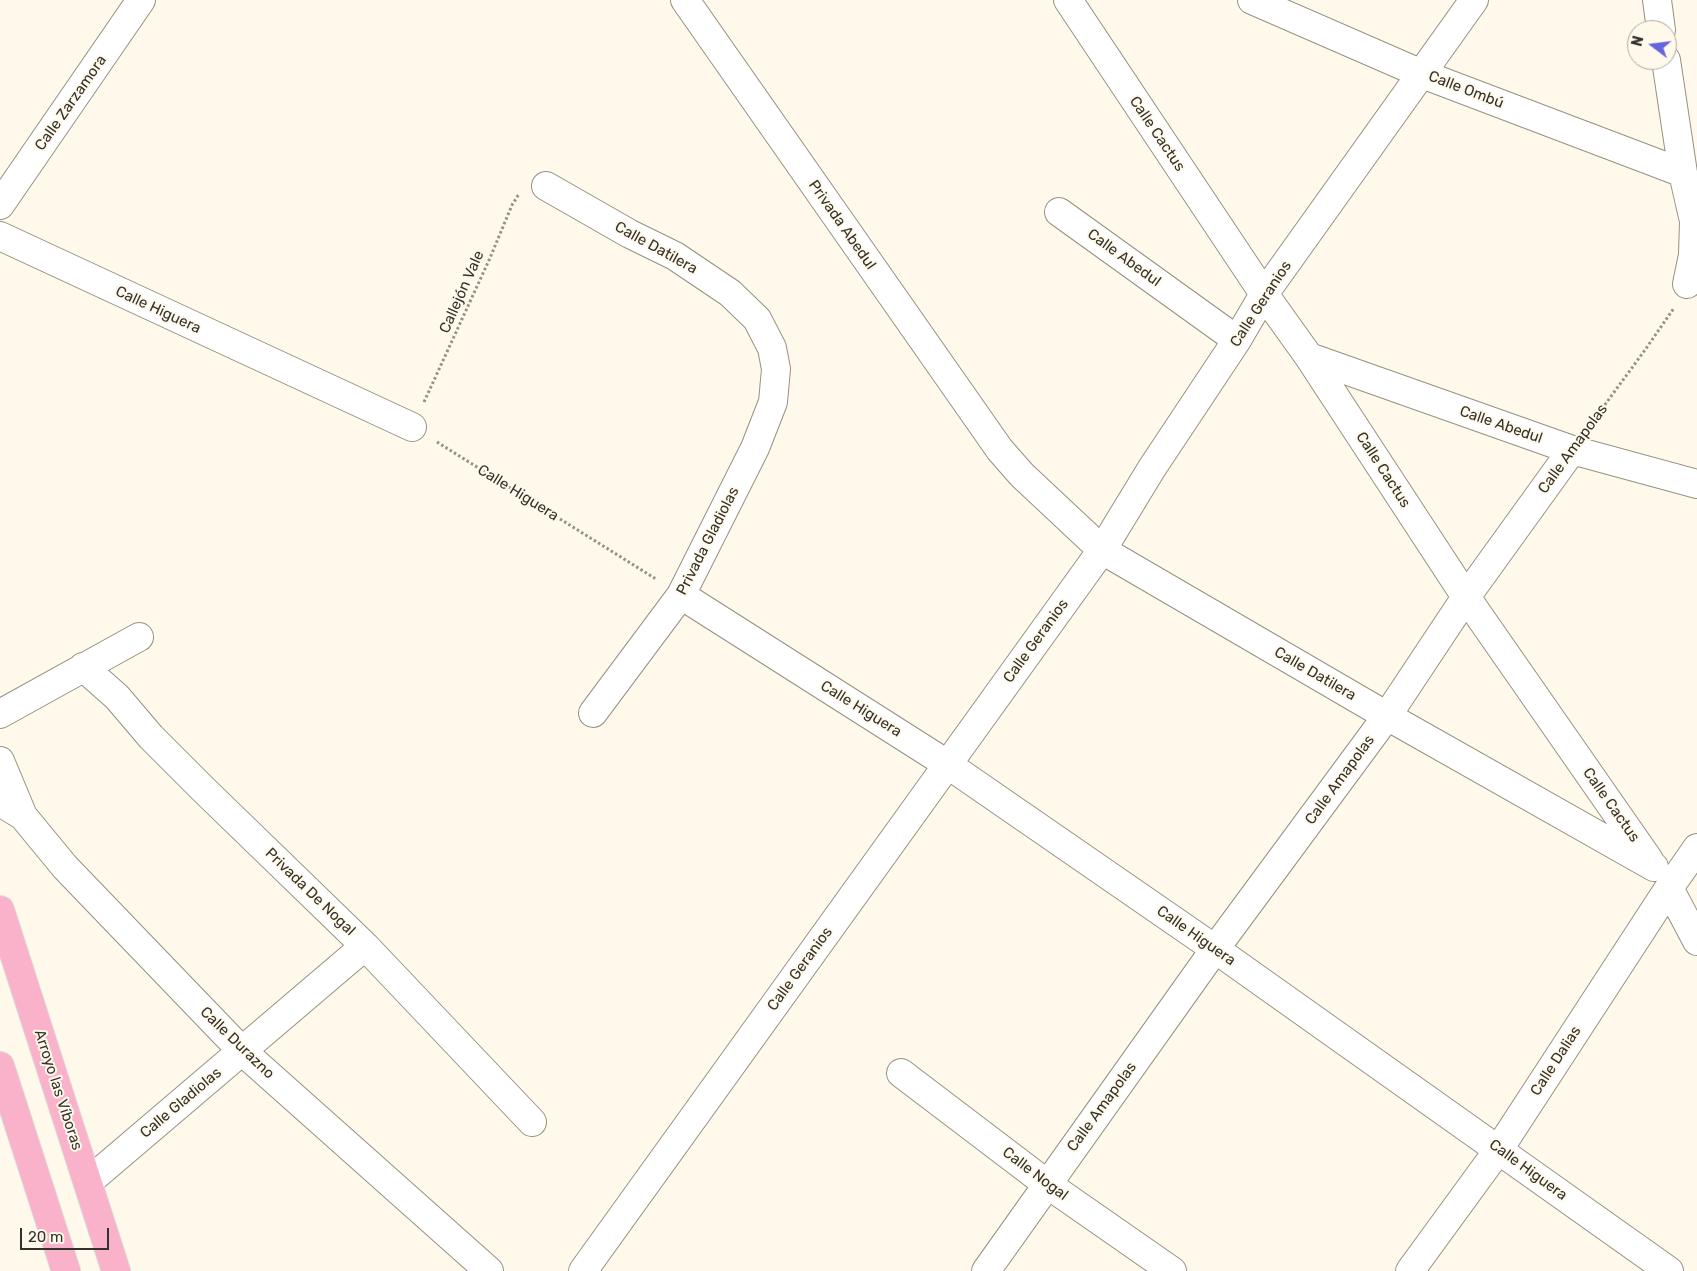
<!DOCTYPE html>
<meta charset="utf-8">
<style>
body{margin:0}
#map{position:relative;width:1697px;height:1271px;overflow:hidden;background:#fff9ec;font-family:Rubik,sans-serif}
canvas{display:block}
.north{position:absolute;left:1627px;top:20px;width:50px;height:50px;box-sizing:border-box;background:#fff9ec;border:1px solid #aea99f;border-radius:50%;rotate:285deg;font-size:14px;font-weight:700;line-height:20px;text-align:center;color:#35322c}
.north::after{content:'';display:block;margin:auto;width:18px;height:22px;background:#6765de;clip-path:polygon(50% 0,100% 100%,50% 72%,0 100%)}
.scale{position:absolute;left:20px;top:1228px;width:89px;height:22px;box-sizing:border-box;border:2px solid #35322c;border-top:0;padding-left:6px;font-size:15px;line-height:18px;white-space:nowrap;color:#35322c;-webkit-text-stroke:4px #fff9ec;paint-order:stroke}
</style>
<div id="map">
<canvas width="1697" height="1271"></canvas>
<div class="north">N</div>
<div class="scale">20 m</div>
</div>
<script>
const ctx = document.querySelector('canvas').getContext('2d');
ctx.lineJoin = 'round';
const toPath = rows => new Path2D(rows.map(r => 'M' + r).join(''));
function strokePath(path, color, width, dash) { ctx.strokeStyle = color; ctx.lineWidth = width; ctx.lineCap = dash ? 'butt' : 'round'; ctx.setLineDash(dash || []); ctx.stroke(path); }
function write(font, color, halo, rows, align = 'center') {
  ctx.font = font + ' Rubik,sans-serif'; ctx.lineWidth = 4; ctx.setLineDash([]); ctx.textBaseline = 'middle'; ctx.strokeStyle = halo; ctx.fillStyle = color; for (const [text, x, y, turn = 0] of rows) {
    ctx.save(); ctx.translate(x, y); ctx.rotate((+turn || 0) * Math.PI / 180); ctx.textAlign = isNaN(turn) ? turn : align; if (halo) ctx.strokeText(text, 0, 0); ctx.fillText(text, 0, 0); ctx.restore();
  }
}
const path = toPath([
 [424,402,490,258,512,205,519,194],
 [1590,425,1645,350,1674,308],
 [437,442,656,579]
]);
const street = toPath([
 [685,0,1000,450,1022,475,1102,550,1387,716,1654,867],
 [1068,0,1264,294,1309,357,1466,597,1649,860],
 [1252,0,1422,74,1683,173],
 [1657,0,1661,30],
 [1666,60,1683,173,1694,221,1693,255,1687,284],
 [546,186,630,234,675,256,730,293,757,319,772,348,776,369,773,402,755,448,681,595,593,713],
 [0,205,141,0],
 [1059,212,1237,340],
 [0,236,412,427],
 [1309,357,1572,450,1697,484],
 [681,595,947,764,1215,949,1669,1271],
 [83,667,117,697,151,737,203,789,365,946,532,1122],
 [0,714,139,637],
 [0,761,23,816],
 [0,802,23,816,65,867,242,1051,489,1271],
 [901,1073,1047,1184,1172,1271],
 [88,1182,365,946],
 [583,1271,1102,550,1152,468,1237,340,1264,294,1474,0],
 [986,1271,1215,949,1387,716,1466,597,1572,450]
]);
const secondary = toPath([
 [1669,888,1697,941],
 [1410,1271,1499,1149,1669,888,1697,848]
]);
const primary = toPath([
 [0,910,116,1271],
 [0,1066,66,1271]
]);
const streetNames = [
 ["Calle Ombú",1466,90,21],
 ["Calle Zarzamora",71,103,-55],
 ["Calle Cactus",1157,134,56],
 ["Privada Abedul",842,225,55],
 ["Calle Datilera",656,248,29],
 ["Calle Abedul",1124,258,36],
 ["Callejón Vale",462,292,-66],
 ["Calle Geranios",1261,304,-57],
 ["Calle Higuera",158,310,25],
 ["Calle Abedul",1501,425,19],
 ["Calle Amapolas",1573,449,-54],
 ["Calle Cactus",1383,470,57],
 ["Calle Higuera",518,493,32],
 ["Privada Gladiolas",708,541,-63],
 ["Calle Geranios",1036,641,-54],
 ["Calle Datilera",1315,674,30],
 ["Calle Higuera",861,709,32],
 ["Calle Amapolas",1340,780,-54],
 ["Calle Cactus",1611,805,55],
 ["Privada De Nogal",310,892,44],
 ["Calle Higuera",1196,936,35],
 ["Calle Geranios",800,969,-54],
 ["Calle Durazno",237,1043,44],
 ["Calle Dalias",1556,1061,-57],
 ["Arroyo las Víboras",58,1090,72],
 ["Calle Gladiolas",181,1103,-40],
 ["Calle Amapolas",1102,1107,-54],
 ["Calle Higuera",1528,1170,36],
 ["Calle Nogal",1035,1174,37]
];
strokePath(street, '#989182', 30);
strokePath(secondary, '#989182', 30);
strokePath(primary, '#dbdad9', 30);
strokePath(path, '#969188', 3, [2.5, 2.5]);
strokePath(street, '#fff', 28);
strokePath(secondary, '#fff', 28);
strokePath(primary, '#fab2ca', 28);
write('15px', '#35322c', '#fff9ec', streetNames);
</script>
